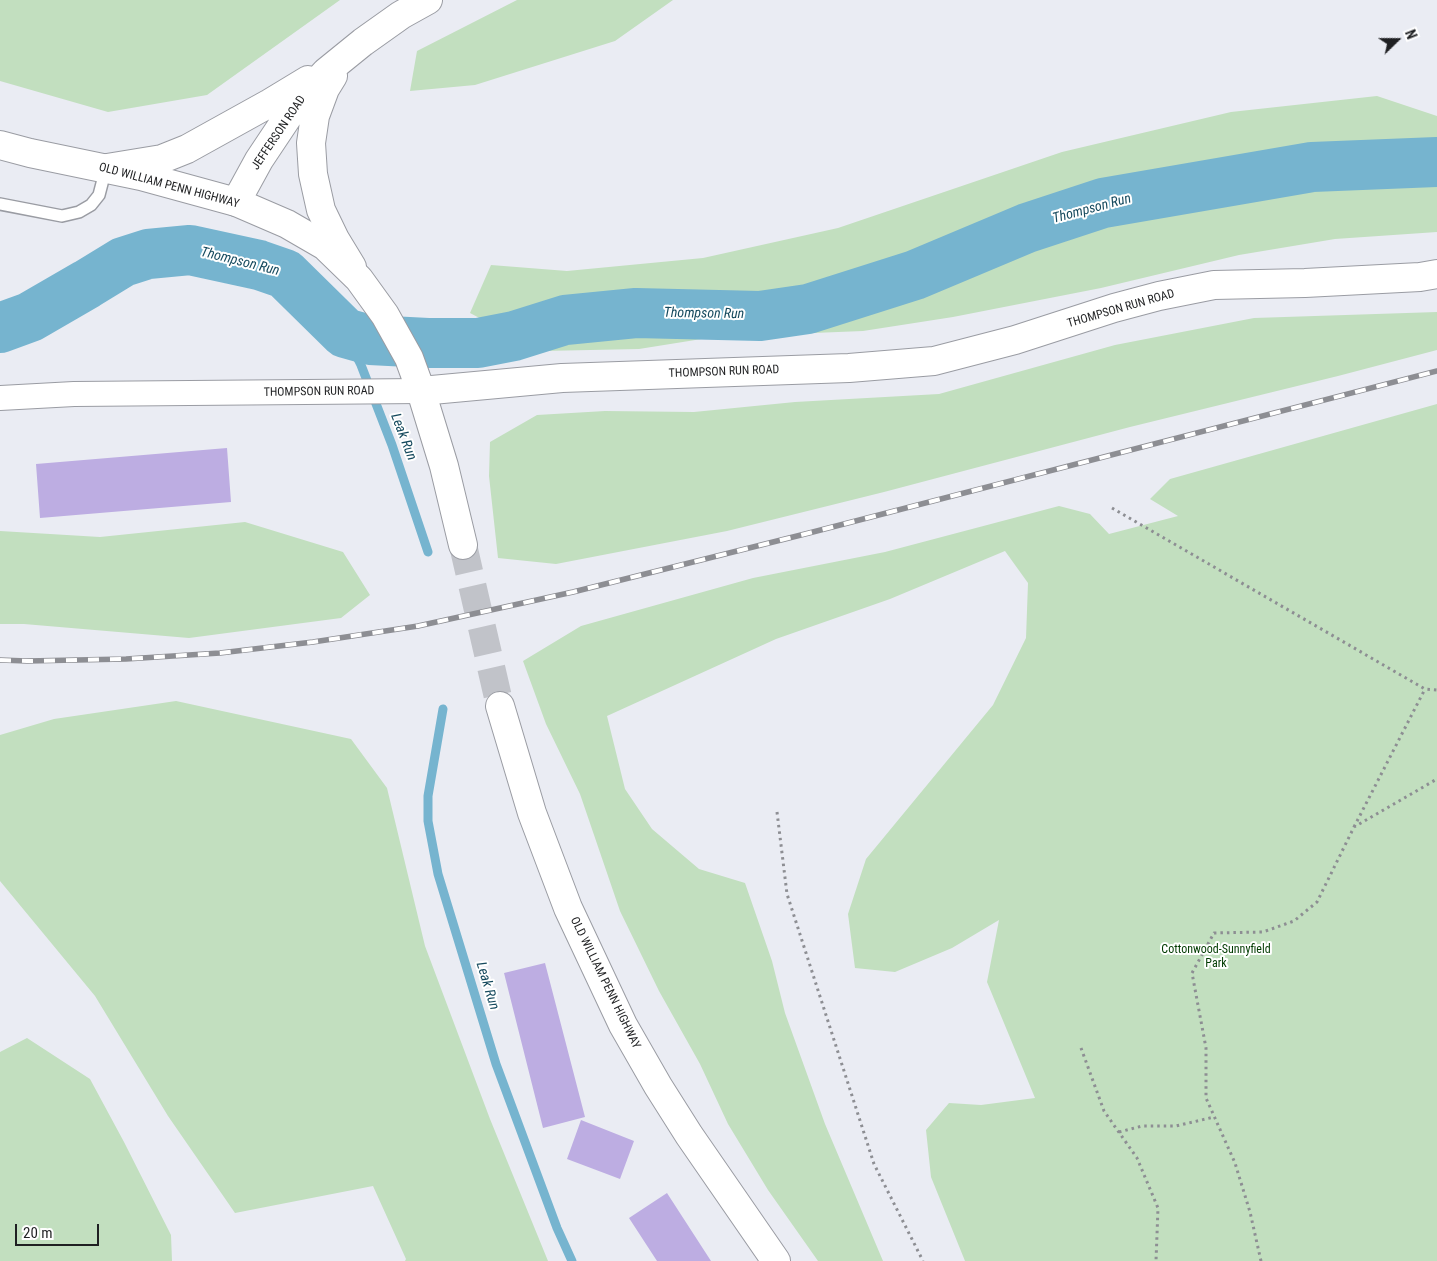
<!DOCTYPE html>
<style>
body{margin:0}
#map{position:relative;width:1437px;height:1261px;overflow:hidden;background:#eaecf3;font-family:"Roboto Condensed",sans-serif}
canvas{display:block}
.north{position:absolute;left:1372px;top:15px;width:50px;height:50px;-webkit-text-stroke:4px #fff;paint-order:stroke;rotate:68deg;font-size:14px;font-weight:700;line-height:20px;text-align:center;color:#1f2022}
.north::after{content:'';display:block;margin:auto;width:18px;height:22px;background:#1f2022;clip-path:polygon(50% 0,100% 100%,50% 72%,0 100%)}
.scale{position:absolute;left:15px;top:1224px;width:84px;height:22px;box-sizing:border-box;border:2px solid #1f2022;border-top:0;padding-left:6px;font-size:15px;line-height:18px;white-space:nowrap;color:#1f2022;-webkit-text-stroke:4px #fff;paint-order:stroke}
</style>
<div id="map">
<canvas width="1437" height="1261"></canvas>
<div class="north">N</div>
<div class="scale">20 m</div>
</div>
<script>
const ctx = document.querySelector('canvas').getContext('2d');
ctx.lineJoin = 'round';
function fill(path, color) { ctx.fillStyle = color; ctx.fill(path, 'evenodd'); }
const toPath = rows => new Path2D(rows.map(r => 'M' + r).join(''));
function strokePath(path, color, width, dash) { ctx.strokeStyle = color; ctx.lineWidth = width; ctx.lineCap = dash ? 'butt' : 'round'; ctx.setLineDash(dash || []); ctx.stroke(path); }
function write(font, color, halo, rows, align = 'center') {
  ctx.font = font + ' "Roboto Condensed",sans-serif'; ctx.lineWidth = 4; ctx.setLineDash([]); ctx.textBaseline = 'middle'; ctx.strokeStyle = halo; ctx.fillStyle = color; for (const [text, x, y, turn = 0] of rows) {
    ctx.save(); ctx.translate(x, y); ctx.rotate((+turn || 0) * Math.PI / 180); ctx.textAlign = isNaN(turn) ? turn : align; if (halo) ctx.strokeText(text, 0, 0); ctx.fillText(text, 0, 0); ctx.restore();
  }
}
const green = toPath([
 [0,0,340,0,207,95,108,112,0,81],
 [517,0,673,0,615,41,475,85,410,91,417,51],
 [1377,96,1437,116,1437,232,1335,239,1239,255,1101,288,953,317,863,331,714,337,639,349,542,351,470,313,491,265,567,271,703,258,838,228,1062,152,1231,112],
 [1437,312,1437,350,1338,376,1130,427,884,492,727,531,556,564,498,558,489,476,490,442,537,415,605,411,694,412,795,402,939,394,1115,345,1254,318],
 [1437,404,1437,1261,965,1261,931,1177,926,1130,949,1103,981,1105,1035,1098,987,982,999,920,952,948,895,972,855,968,848,914,866,859,993,705,1026,638,1028,583,1005,551,890,599,776,639,607,716,625,789,652,829,699,869,745,883,772,961,785,1013,825,1124,883,1261,818,1261,768,1190,728,1124,700,1064,659,991,620,911,580,794,546,724,523,661,581,626,753,578,885,552,1059,506,1090,514,1109,534,1178,516,1150,499,1170,479],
 [245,522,343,552,370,595,341,618,189,638,24,624,0,624,0,531,100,537],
 [176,701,351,739,387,788,425,946,490,1119,548,1261,405,1261,406,1259,373,1186,235,1213,168,1116,95,996,0,881,0,735,54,719],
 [27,1038,90,1079,124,1142,171,1235,172,1261,0,1261,0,1052]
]);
const stream = toPath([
 [345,333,361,365,392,445,428,552],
 [443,709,428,796,428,821,438,874,496,1064,557,1228,572,1261]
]);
const river = toPath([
 [0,328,30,317,87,284,123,262,148,254,190,250,259,265,285,274,345,333,370,340,428,343,478,343,514,336,565,320,636,313,760,316,808,309,915,275,1027,228,1103,203,1312,167,1437,162]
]);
const building = toPath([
 [227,448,231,502,40,518,36,464],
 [545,963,585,1117,543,1128,504,973],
 [581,1120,634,1141,620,1179,567,1159],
 [667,1193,711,1261,657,1261,629,1218]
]);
const secondaryTunnel = toPath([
 [463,545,500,706]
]);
const path = toPath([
 [1112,508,1425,689,1437,690],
 [777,812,787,894,874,1164,923,1261],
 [1354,827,1425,689],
 [1081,1048,1104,1111,1137,1158,1158,1208,1156,1261],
 [1119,1132,1142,1126,1176,1126,1214,1117],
 [1261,1261,1250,1212,1235,1163,1206,1098,1206,1048,1192,973,1214,933,1263,932,1294,921,1317,902,1354,827,1437,779]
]);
const service = toPath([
 [0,204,62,216,79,212,91,205,99,195,106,168]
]);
const minor = toPath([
 [0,398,74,394,421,391]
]);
const tertiary = toPath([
 [333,76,325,89,315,116,311,143,313,174,321,210,335,239,352,267],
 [107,168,162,159,187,149,270,103,308,80],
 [236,202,259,160,297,103,326,72,363,42,401,15,428,0],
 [421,391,562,378,849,368,934,361,1015,340,1114,308,1159,296,1214,285,1305,283,1420,277,1437,274]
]);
const secondary = toPath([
 [0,145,30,153,141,176,236,202,287,224,325,246,359,279,385,315,409,358,421,391,444,466,463,545],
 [500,706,532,813,568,908,623,1025,658,1086,689,1135,776,1261]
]);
const rail = toPath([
 [0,660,27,661,126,659,220,653,313,642,418,626,573,592,809,533,1437,371]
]);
const streetNames = [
 ["JEFFERSON ROAD",279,133,-56],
 ["OLD WILLIAM PENN HIGHWAY",169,186,15],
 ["THOMPSON RUN ROAD",1121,309,-16],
 ["THOMPSON RUN ROAD",724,372,-2],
 ["THOMPSON RUN ROAD",319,392,-1],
 ["OLD WILLIAM PENN HIGHWAY",605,983,64]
];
const parkNames = [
 ["Cottonwood-Sunnyfield",1216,950],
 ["Park",1216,964]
];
const waterNames = [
 ["Thompson Run",1092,209,-15],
 ["Thompson Run",240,262,14],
 ["Thompson Run",704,314,1],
 ["Leak Run",403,437,69],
 ["Leak Run",487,986,73]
];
fill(green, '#c2dfbf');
strokePath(stream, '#76b4cf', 9);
strokePath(river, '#76b4cf', 50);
fill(building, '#bdade2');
strokePath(secondaryTunnel, '#c1c3c9', 28, [28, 14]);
strokePath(service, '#9a9ca3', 14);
strokePath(minor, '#9a9ca3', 26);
strokePath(tertiary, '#9a9ca3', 30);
strokePath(secondary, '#9a9ca3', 30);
strokePath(path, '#8d8e93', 3, [2.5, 4]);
strokePath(service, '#fff', 11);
strokePath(minor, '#fff', 24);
strokePath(tertiary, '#fff', 28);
strokePath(secondary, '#fff', 28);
strokePath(rail, '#8d8e93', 5.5);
strokePath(rail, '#fff', 4, [11]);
write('12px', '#1f2022', '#fff', streetNames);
write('12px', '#003b00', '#fff', parkNames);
write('italic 14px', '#164a5e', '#fff', waterNames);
</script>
